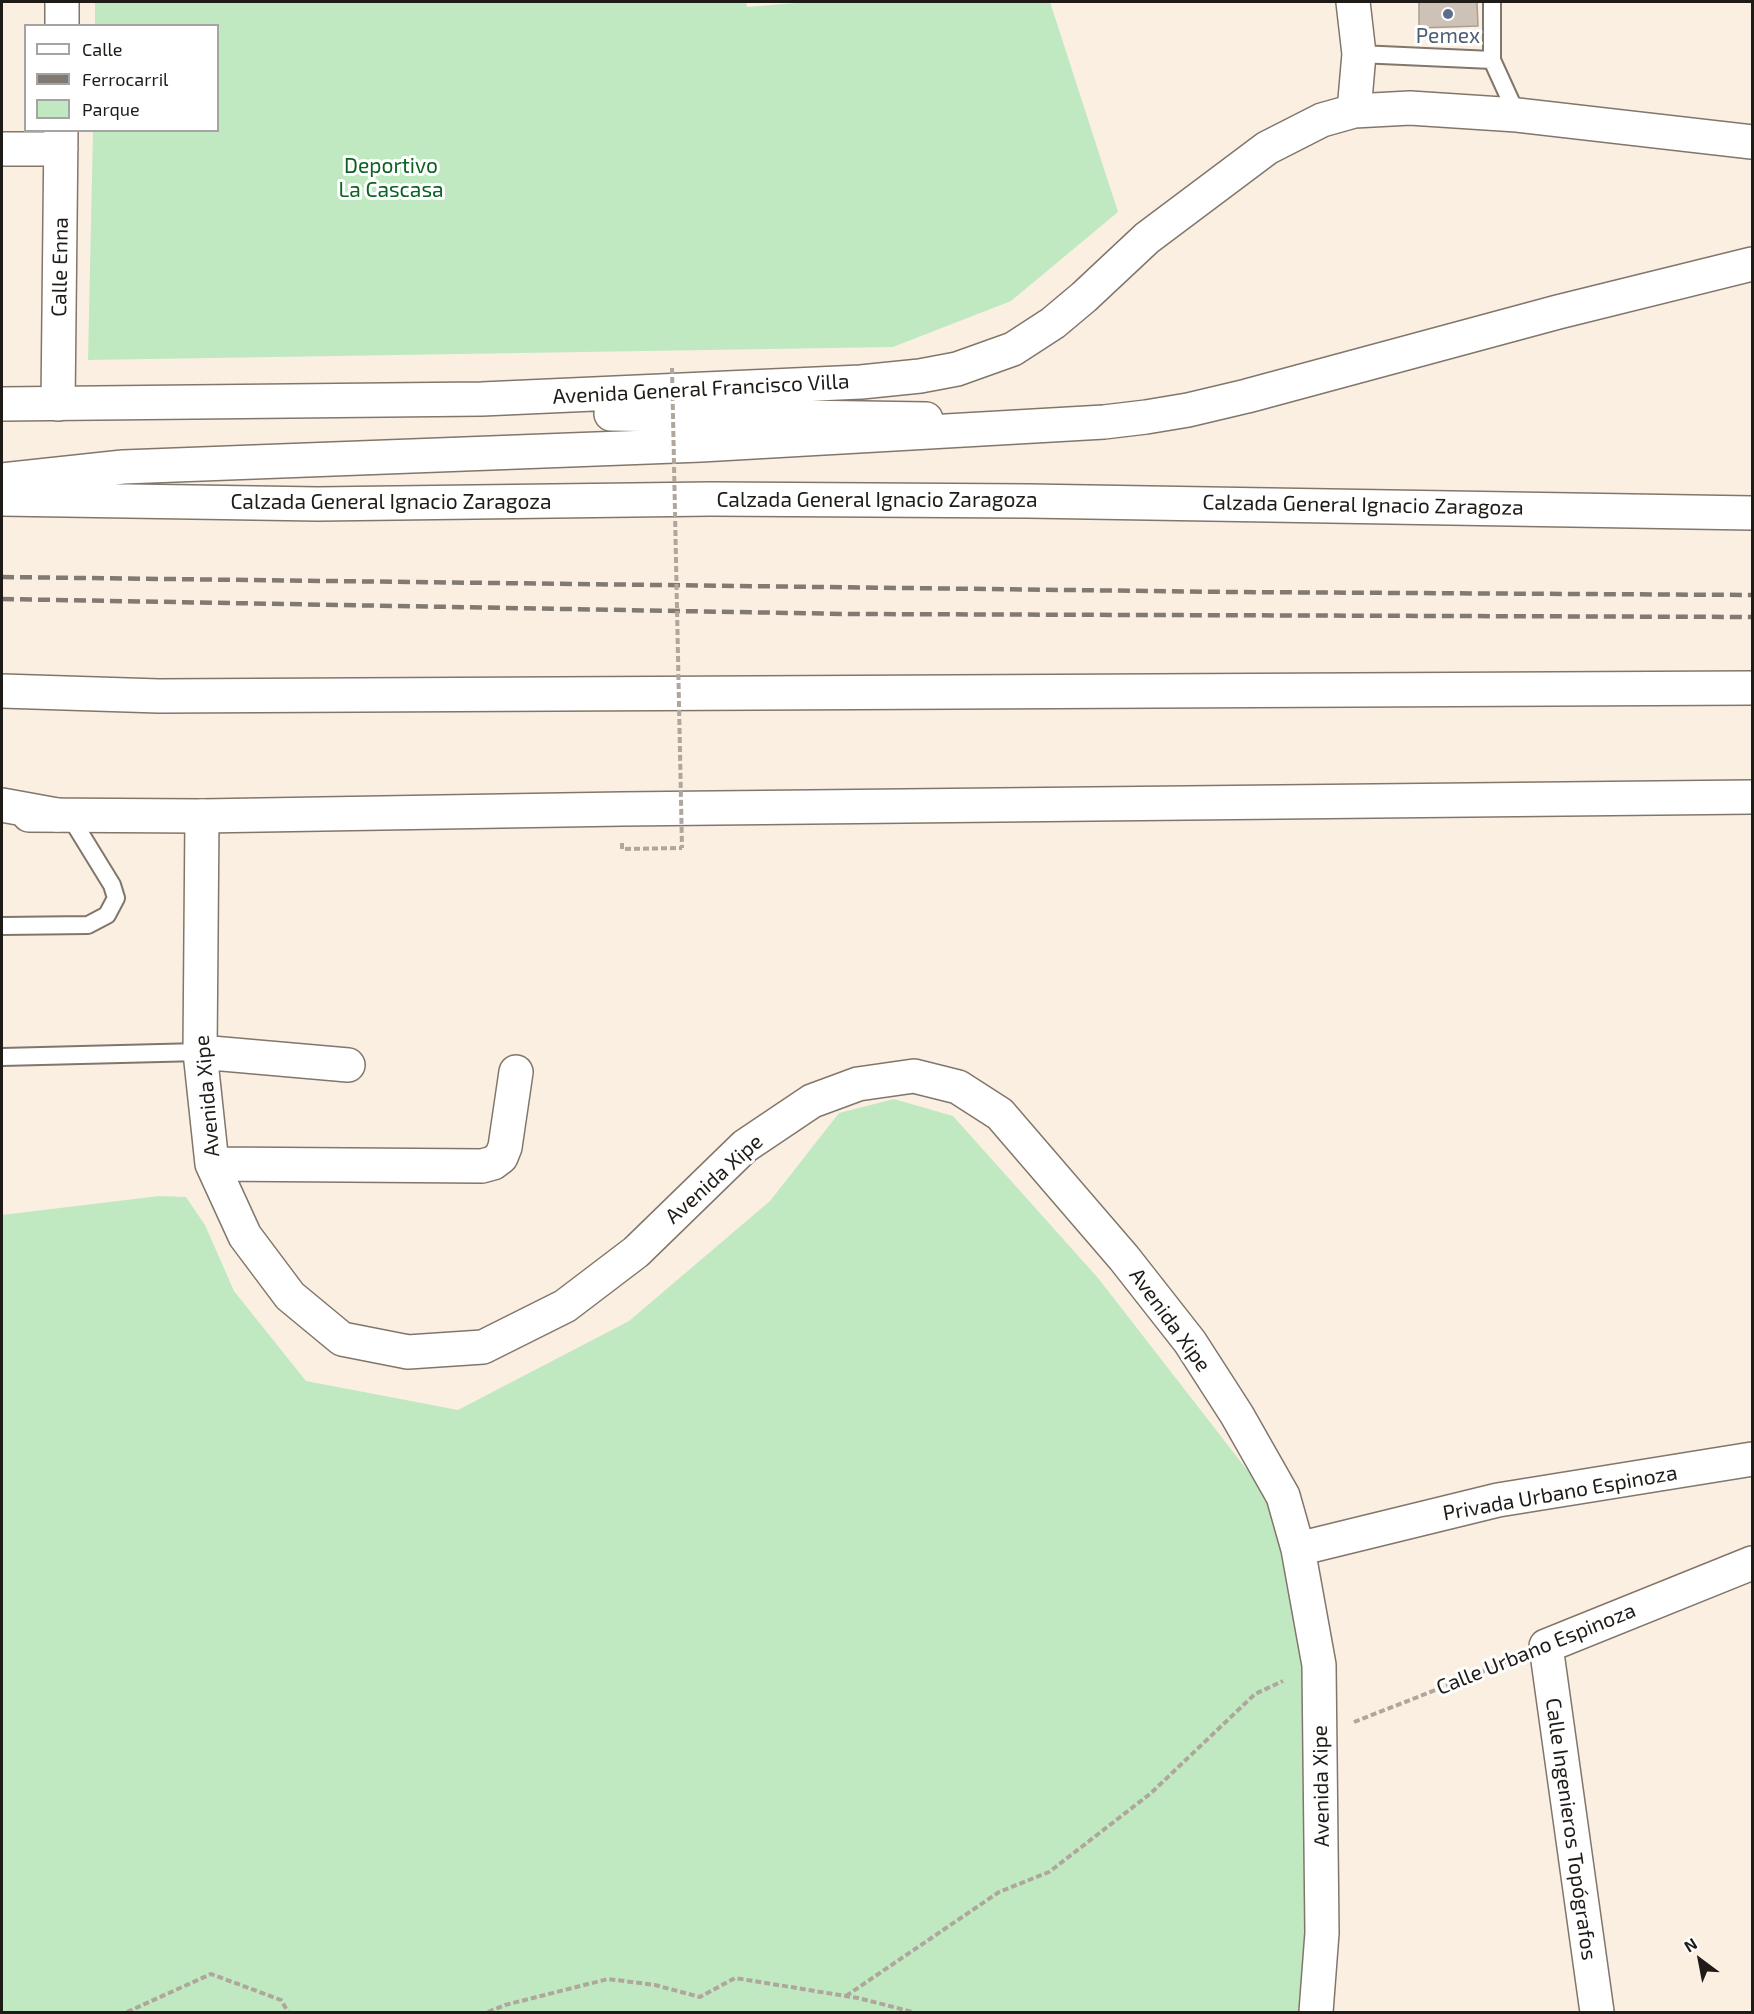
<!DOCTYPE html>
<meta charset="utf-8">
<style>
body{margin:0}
#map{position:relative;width:1754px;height:2014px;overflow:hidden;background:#fbefe2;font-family:"Exo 2",sans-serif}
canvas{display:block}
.frame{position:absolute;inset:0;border:3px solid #1f1b17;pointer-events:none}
.legend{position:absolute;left:24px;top:24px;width:195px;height:108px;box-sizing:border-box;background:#fff;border:2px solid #a5a4a2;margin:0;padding:8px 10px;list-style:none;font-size:18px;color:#1f1b17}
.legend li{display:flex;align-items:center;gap:12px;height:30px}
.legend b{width:30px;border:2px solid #a5a4a2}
.north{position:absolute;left:1670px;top:1930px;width:60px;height:60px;-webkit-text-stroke:4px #fff;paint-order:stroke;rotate:328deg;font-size:16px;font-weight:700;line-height:24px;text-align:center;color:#1f1b17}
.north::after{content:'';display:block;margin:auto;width:21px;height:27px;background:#1f1b17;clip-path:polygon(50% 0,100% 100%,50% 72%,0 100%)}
</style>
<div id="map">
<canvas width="1754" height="2014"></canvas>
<div class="frame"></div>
<ul class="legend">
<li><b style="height:8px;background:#fff"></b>Calle</li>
<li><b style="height:8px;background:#817a72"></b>Ferrocarril</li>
<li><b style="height:16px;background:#c0e9c2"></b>Parque</li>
</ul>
<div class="north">N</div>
</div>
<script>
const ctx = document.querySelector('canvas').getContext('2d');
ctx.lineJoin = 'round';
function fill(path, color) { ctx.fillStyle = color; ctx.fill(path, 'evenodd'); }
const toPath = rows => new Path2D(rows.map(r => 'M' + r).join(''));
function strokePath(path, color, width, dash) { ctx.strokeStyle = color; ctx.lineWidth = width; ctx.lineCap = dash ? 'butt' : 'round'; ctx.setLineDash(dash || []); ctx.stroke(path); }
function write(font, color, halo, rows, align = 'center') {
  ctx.font = font + ' "Exo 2",sans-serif'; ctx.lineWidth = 6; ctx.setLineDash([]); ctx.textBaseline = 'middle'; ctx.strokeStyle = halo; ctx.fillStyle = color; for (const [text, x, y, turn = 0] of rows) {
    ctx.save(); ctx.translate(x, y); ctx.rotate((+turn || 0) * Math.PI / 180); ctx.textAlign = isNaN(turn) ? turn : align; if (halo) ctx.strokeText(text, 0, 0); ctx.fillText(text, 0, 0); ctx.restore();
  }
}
const green = toPath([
 [95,2,746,2,747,7,809,2,1050,2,1118,212,1011,301,893,347,88,360,93,131,218,130,218,26,95,25],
 [894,1099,953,1116,1098,1278,1272,1502,1308,1664,1310,1931,1300,2012,2,2012,2,1215,159,1196,186,1197,205,1225,234,1291,306,1381,458,1410,629,1321,770,1201,839,1113]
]);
const building = toPath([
 [1419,2,1477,2,1478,26,1419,28,1419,2]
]);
const path = toPath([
 [622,843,622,849,682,848],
 [1354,1722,1512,1660],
 [846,1996,999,1892,1049,1872,1150,1794,1255,1694,1283,1681],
 [127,2012,211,1974,281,2000,288,2012],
 [488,2012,505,2005,608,1979,655,1985,700,1997,735,1978,858,1998,913,2012]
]);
const lane = toPath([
 [1492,2,1492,60,1517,115],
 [1359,54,1492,60],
 [2,926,88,925,107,915,116,898,112,885,69,815],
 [2,1057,200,1052]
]);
const street = toPath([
 [62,26,62,2],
 [2,149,61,149],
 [58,404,61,130],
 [202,816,200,1052,212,1164,245,1236,290,1296,342,1339,408,1352,483,1347,565,1306,636,1252,745,1146,812,1101,858,1084,914,1076,958,1087,1000,1114,1124,1258,1190,1342,1237,1415,1283,1496,1298,1549,1319,1665,1322,1933,1316,2012],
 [200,1052,348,1065],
 [212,1164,482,1166,493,1163,501,1157,505,1147,516,1072],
 [1298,1549,1498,1500,1752,1459],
 [1597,2012,1546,1646,1752,1563]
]);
const secondary = toPath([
 [1353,2,1359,54,1354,111],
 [2,404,482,399,861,382,920,376,957,369,1013,349,1053,323,1084,297,1147,238,1267,148,1322,120,1354,111,1410,108,1517,115,1752,142],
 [611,414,926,419],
 [29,815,202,816,622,809,1752,797]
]);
const highway = toPath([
 [2,480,123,467,701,445,1104,422,1146,417,1188,410,1247,396,1558,312,1752,264],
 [2,499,318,504,711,499,1028,501,1752,513],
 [2,691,159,696,1752,688],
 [2,805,57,815]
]);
const rail = toPath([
 [2,577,1232,592,1752,595],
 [2,599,848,614,1752,617]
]);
const pathBridge = toPath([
 [672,368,682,848]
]);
const markers = [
 [1448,14,6,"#5c6f8a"]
];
const serviceNames = [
 ["Pemex",1448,36]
];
const parkNames = [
 ["Deportivo",391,166],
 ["La Cascasa",391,190]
];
const streetNames = [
 ["Calle Enna",60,267,-89],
 ["Avenida General Francisco Villa",701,389,-3],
 ["Calzada General Ignacio Zaragoza",877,500],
 ["Calzada General Ignacio Zaragoza",391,502],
 ["Calzada General Ignacio Zaragoza",1363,505,1],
 ["Avenida Xipe",207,1096,-95],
 ["Avenida Xipe",714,1179,-42],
 ["Avenida Xipe",1170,1320,54],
 ["Privada Urbano Espinoza",1560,1493,-10],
 ["Calle Urbano Espinoza",1536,1649,-22],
 ["Avenida Xipe",1321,1786,-91],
 ["Calle Ingenieros Topógrafos",1571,1829,82]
];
fill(green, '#c0e9c2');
fill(building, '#cec2b6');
strokePath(building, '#aa9e92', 1.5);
strokePath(lane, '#81766b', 20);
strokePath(street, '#81766b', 36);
strokePath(secondary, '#81766b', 36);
strokePath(highway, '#81766b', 36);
strokePath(path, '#afa69c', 4, [6, 3]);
strokePath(lane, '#fff', 16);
strokePath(street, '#fff', 33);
strokePath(secondary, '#fff', 33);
strokePath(highway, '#fff', 33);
strokePath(rail, '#817a72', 4.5, [12, 6]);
strokePath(pathBridge, '#afa69c', 4, [6, 3]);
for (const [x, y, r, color] of markers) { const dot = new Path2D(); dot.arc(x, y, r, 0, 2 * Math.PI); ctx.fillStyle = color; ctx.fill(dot); strokePath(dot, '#fff', 2); }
write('21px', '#4e5e75', '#fff', serviceNames);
write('21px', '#0a6320', '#fff', parkNames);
write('21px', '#1f1b17', '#fff', streetNames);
</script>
